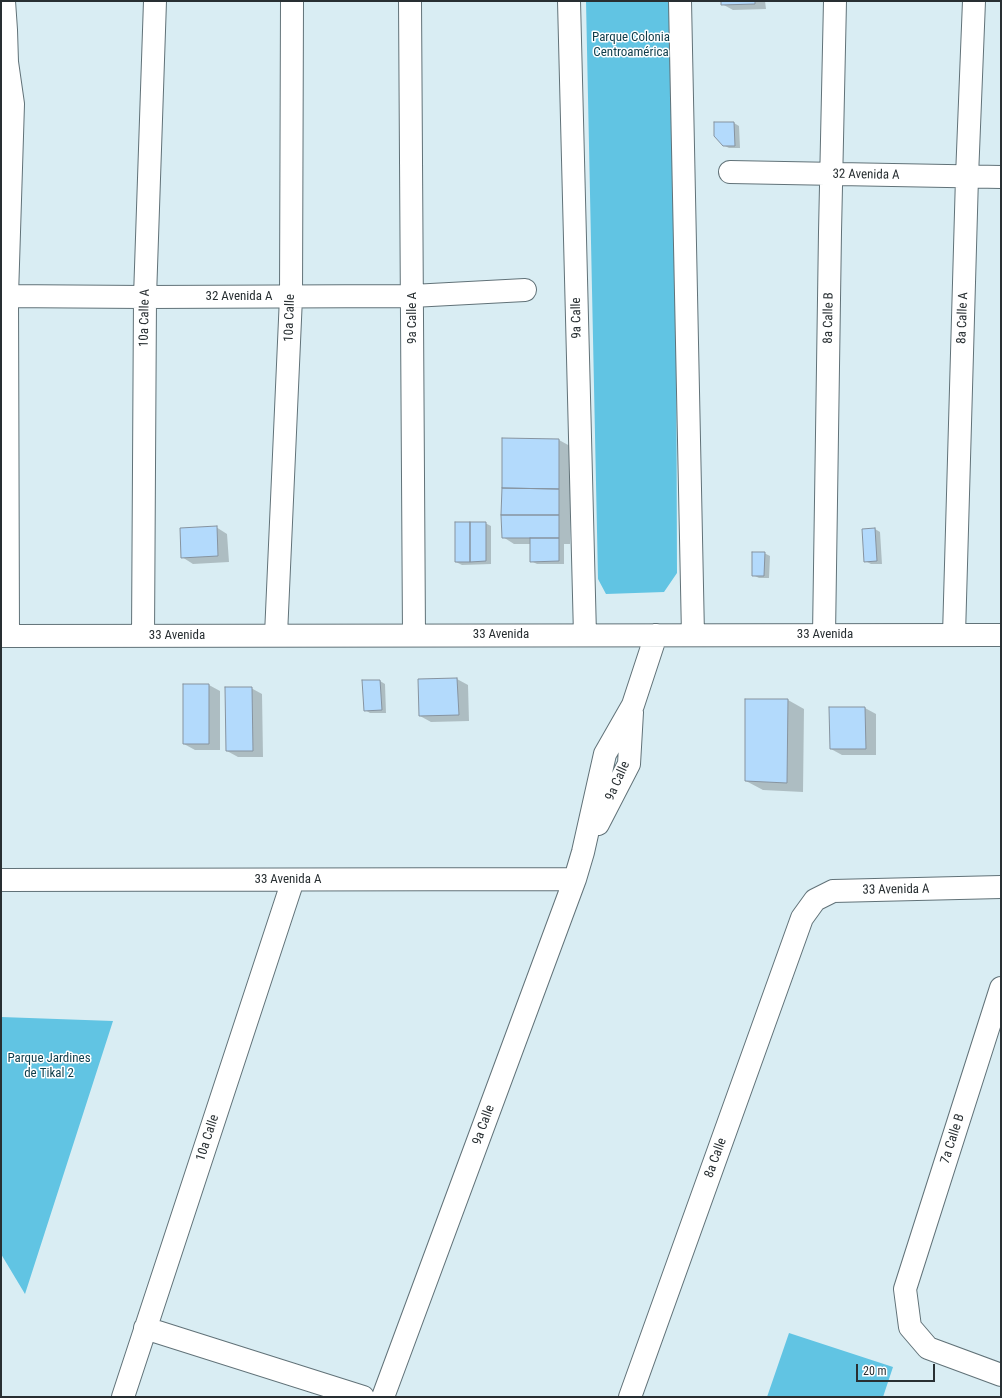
<!DOCTYPE html>
<meta charset="utf-8">
<style>
body{margin:0}
#map{position:relative;width:1002px;height:1398px;overflow:hidden;background:#d9edf3;font-family:"Roboto Condensed",sans-serif}
canvas{display:block}
.frame{position:absolute;inset:0;border:2px solid #282f32;pointer-events:none}
.scale{position:absolute;left:856px;top:1364px;width:79px;height:18px;box-sizing:border-box;border:2px solid #282f32;border-top:0;padding-left:5px;font-size:12px;line-height:14px;white-space:nowrap;color:#282f32;-webkit-text-stroke:3px #fff;paint-order:stroke}
</style>
<div id="map">
<canvas width="1002" height="1398"></canvas>
<div class="frame"></div>
<div class="scale">20 m</div>
</div>
<script>
const ctx = document.querySelector('canvas').getContext('2d');
ctx.lineJoin = 'round';
function fill(path, color) { ctx.fillStyle = color; ctx.fill(path, 'evenodd'); }
const toPath = rows => new Path2D(rows.map(r => 'M' + r).join(''));
function strokePath(path, color, width, dash) { ctx.strokeStyle = color; ctx.lineWidth = width; ctx.lineCap = dash ? 'butt' : 'round'; ctx.setLineDash(dash || []); ctx.stroke(path); }
function write(font, color, halo, rows, align = 'center') {
  ctx.font = font + ' "Roboto Condensed",sans-serif'; ctx.lineWidth = 3; ctx.setLineDash([]); ctx.textBaseline = 'middle'; ctx.strokeStyle = halo; ctx.fillStyle = color; for (const [text, x, y, turn = 0] of rows) {
    ctx.save(); ctx.translate(x, y); ctx.rotate((+turn || 0) * Math.PI / 180); ctx.textAlign = isNaN(turn) ? turn : align; if (halo) ctx.strokeText(text, 0, 0); ctx.fillText(text, 0, 0); ctx.restore();
  }
}
const green = toPath([
 [586,1,675,1,677,573,664,592,606,594,598,579],
 [1,1017,113,1021,25,1294,1,1254],
 [789,1333,893,1367,883,1397,767,1397]
]);
const shadow = toPath([
 [722,1,765,1,766,9,733,10,722,4],
 [1,101,7,101,18,128,1,128],
 [715,123,734,123,739,126,740,148,729,148,723,145],
 [559,440,570,446,570,544,564,544,564,564,537,564,531,561,531,544,514,544,503,537],
 [485,523,491,526,491,564,462,565,456,562],
 [216,527,227,534,229,562,193,564,182,557],
 [875,529,880,532,882,564,871,564,865,561],
 [764,553,770,556,769,578,759,578,753,575],
 [457,679,468,685,469,721,431,722,420,716],
 [380,681,385,684,386,713,370,713,365,710],
 [209,685,220,691,220,750,195,750,184,744],
 [251,688,262,694,263,757,238,757,227,751],
 [788,700,804,709,803,792,763,790,746,781],
 [865,708,876,714,876,755,842,755,831,749]
]);
const building = toPath([
 [721,1,755,1,755,4,721,5,721,1],
 [714,122,734,122,735,146,723,146,714,136,714,122],
 [502,438,559,439,559,489,502,488,502,438],
 [502,488,559,489,559,515,501,515,502,488],
 [501,515,559,515,559,538,502,538,501,515],
 [455,522,470,522,470,562,455,562,455,522],
 [470,522,486,522,486,561,470,562,470,522],
 [217,526,218,556,181,558,180,528,217,526],
 [875,528,877,561,864,562,862,529,875,528],
 [530,538,559,538,559,561,530,562,530,538],
 [752,552,765,552,764,576,752,576,752,552],
 [457,678,459,715,419,716,418,679,457,678],
 [362,680,380,680,382,710,364,711,362,680],
 [183,684,209,684,209,744,183,744,183,684],
 [225,687,252,687,253,751,226,751,225,687],
 [745,699,788,699,787,783,745,781,745,699],
 [829,707,865,707,866,749,830,749,829,707]
]);
const minor = toPath([
 [4,1,6,30,7,62,13,104,7,296,8,636],
 [410,1,414,635],
 [569,1,585,635],
 [680,1,693,635],
 [730,172,1001,177],
 [1,296,145,297,412,296,525,290],
 [276,635,291,297,292,1],
 [824,635,830,232,835,1],
 [954,635,967,177,974,1],
 [1,636,1001,635],
 [143,636,145,297,155,1],
 [598,824,629,764,632,712],
 [1,880,575,879],
 [1001,988,905,1289,910,1327,928,1348,1001,1375],
 [145,1328,363,1397],
 [123,1397,293,880],
 [383,1397,575,879,583,852,605,754,633,705,656,635],
 [630,1397,802,918,815,900,833,891,1001,887]
]);
const parkNames = [
 ["Parque Colonia",631,38],
 ["Centroamérica",631,53],
 ["Parque Jardines",49,1059],
 ["de Tikal 2",49,1074]
];
const streetNames = [
 ["32 Avenida A",866,175,1],
 ["32 Avenida A",239,297],
 ["10a Calle A",145,318,-89],
 ["10a Calle",290,318,-88],
 ["9a Calle A",413,318,-90],
 ["9a Calle",577,318,-91],
 ["8a Calle B",829,318,-89],
 ["8a Calle A",963,318,-88],
 ["33 Avenida",501,635],
 ["33 Avenida",825,635],
 ["33 Avenida",177,636],
 ["9a Calle",618,781,-66],
 ["33 Avenida A",288,880],
 ["33 Avenida A",896,890,-1],
 ["9a Calle",484,1125,-70],
 ["10a Calle",208,1138,-72],
 ["7a Calle B",953,1139,-72],
 ["8a Calle",716,1158,-70]
];
fill(green, '#61c4e3');
fill(shadow, '#0003');
fill(building, '#b3dafc');
strokePath(building, '#86939f', 1);
strokePath(minor, '#617278', 24);
strokePath(minor, '#fff', 22);
write('13px', '#0e3d4b', '#fff', parkNames);
write('13px', '#282f32', '#fff', streetNames);
</script>
